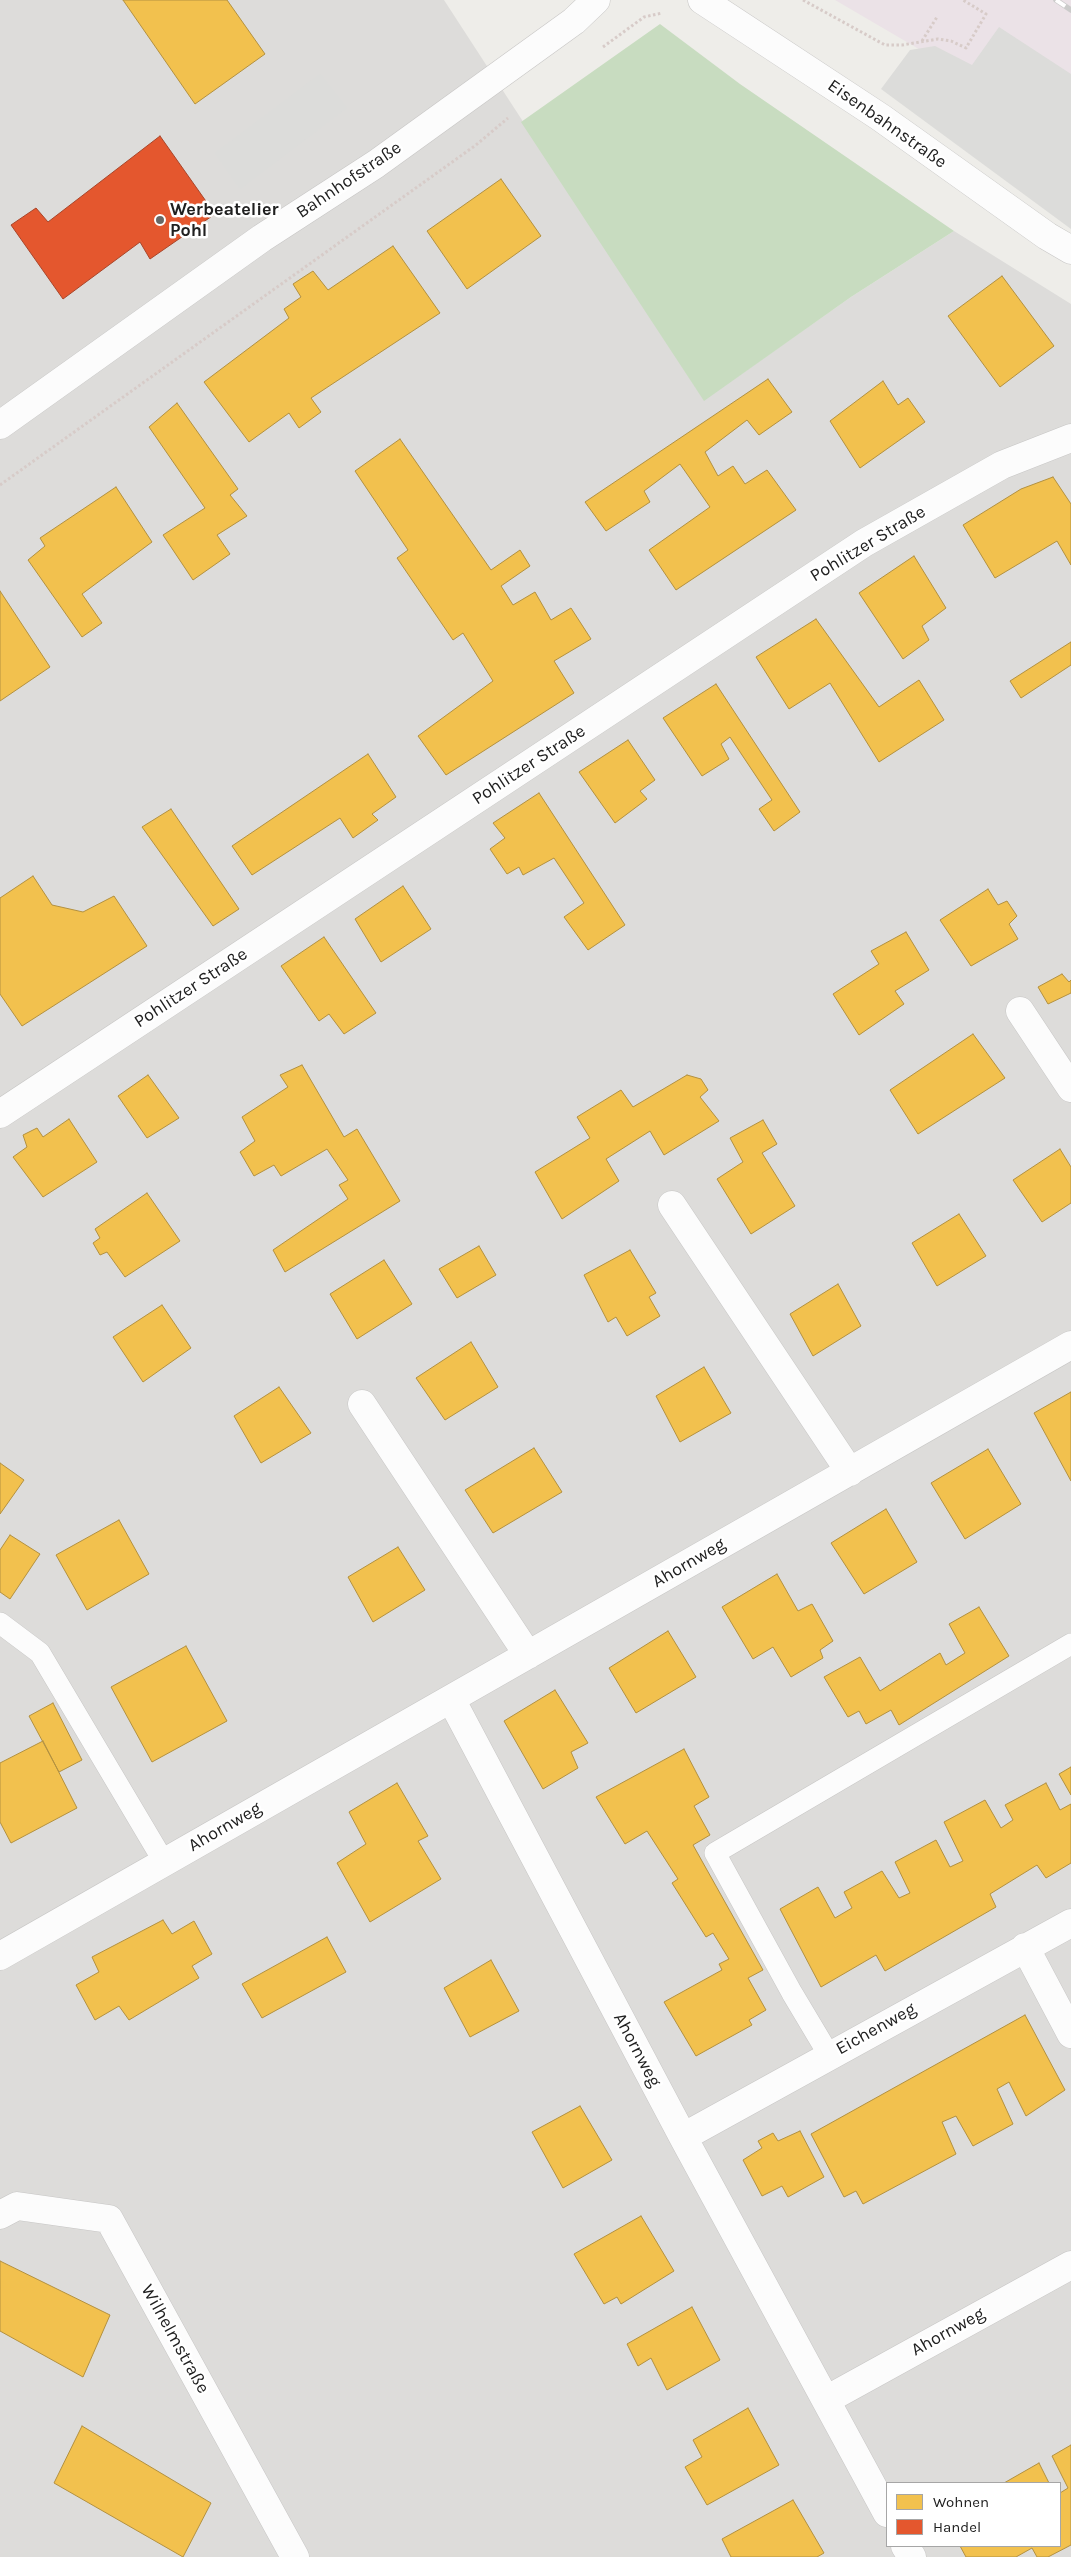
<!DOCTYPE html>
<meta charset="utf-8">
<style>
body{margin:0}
#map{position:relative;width:1071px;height:2557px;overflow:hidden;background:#eeede9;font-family:Karla,sans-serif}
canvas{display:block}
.legend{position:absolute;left:886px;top:2482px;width:175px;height:65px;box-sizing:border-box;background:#fff;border:1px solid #a6a6a6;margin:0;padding:6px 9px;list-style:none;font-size:15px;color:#202020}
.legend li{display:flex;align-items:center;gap:10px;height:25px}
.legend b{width:25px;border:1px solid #a6a6a6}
</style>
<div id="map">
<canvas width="1071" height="2557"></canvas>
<ul class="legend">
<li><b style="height:14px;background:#f2c14e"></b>Wohnen</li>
<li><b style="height:14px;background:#e4572e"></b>Handel</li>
</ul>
</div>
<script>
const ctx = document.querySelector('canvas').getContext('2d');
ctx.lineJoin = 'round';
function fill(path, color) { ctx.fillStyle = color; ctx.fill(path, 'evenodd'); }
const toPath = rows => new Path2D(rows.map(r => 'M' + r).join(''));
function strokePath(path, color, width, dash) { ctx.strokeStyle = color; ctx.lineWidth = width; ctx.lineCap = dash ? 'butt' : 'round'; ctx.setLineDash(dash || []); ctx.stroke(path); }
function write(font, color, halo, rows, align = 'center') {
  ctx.font = font + ' Karla,sans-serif'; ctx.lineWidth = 5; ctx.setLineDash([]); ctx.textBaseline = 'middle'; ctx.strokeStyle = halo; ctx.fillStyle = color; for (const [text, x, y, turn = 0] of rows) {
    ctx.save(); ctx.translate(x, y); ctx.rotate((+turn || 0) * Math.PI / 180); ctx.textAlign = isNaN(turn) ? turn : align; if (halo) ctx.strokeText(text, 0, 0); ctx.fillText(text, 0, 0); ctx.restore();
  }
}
const residential = toPath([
 [0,0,444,0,704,400,851,297,954,231,1071,304,1071,2557,0,2557],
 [887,2483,1060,2483,1060,2546,887,2546]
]);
const industrial = toPath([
 [835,0,1071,0,1071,138]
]);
const religious = toPath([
 [999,27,1071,74,1071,229,881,89,910,50,935,46,972,65],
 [320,74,347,108,240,189,215,153]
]);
const forest = toPath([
 [660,24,740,84,954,231,851,297,704,401,521,122]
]);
const homes = toPath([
 [123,0,227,0,265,54,195,104,123,0],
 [501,179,541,236,467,289,427,231,501,179],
 [393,246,440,313,311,398,321,412,299,428,289,413,249,442,204,382,289,318,284,309,301,297,293,284,313,271,328,290,393,246],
 [1002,276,1054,346,1000,387,948,316,1002,276],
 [768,379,792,412,759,435,747,420,705,452,718,476,733,466,745,484,767,470,796,510,676,590,649,550,710,507,680,464,644,491,650,502,606,531,585,502,768,379],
 [883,381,898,405,908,398,925,422,860,468,830,421,883,381],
 [177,403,238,489,230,495,247,516,217,535,230,554,193,580,163,535,205,508,149,427,177,403],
 [400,439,491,570,520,550,530,566,501,586,513,605,535,592,551,620,571,608,591,639,554,661,574,693,446,775,418,736,493,681,463,633,453,640,397,558,408,550,355,471,400,439],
 [1053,477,1071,504,1071,565,1057,541,995,578,963,525,1021,489,1053,477],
 [116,487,152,542,82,594,102,623,82,637,28,560,45,546,40,538,116,487],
 [914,556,946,608,922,626,929,640,903,659,859,593,914,556],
 [0,591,50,667,0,701,0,591],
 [816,619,879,707,919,680,944,720,879,762,830,683,789,709,756,657,816,619],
 [1071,642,1071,665,1021,698,1010,681,1071,642],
 [716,684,800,812,774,831,759,809,772,800,730,737,721,744,729,759,702,776,663,718,716,684],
 [628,740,655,780,640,791,647,799,615,823,579,772,628,740],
 [368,754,396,797,372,814,378,820,353,838,340,818,252,875,232,846,368,754],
 [539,793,625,925,588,950,564,917,584,903,554,858,523,875,519,867,507,874,490,849,505,838,493,823,539,793],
 [171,809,239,909,213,926,142,827,171,809],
 [33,876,52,905,83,912,114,896,147,946,22,1026,0,994,0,898,33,876],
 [403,886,431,929,381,962,355,919,403,886],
 [988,889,998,905,1007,901,1017,916,1009,924,1018,939,971,966,940,920,988,889],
 [906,932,929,970,895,991,904,1004,859,1035,833,994,879,964,871,951,906,932],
 [324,937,376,1013,344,1034,329,1014,319,1021,281,966,324,937],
 [1062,974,1069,982,1071,980,1071,993,1048,1004,1038,987,1062,974],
 [973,1034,1005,1078,918,1134,890,1090,973,1034],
 [302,1065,344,1137,357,1129,400,1201,285,1272,273,1250,348,1199,339,1185,348,1180,327,1149,281,1176,274,1165,254,1176,240,1152,255,1141,242,1117,288,1087,280,1075,302,1065],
 [148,1075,179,1118,147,1138,118,1096,148,1075],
 [687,1075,701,1079,708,1090,700,1097,719,1121,664,1155,650,1131,606,1159,619,1181,562,1219,535,1172,590,1138,577,1117,621,1090,633,1107,687,1075],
 [69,1119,97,1162,43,1197,13,1157,27,1147,23,1135,37,1128,43,1137,69,1119],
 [763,1120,777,1144,762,1153,795,1206,751,1234,717,1179,743,1162,730,1138,763,1120],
 [1060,1149,1071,1167,1071,1203,1042,1222,1013,1180,1060,1149],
 [147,1193,180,1241,125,1277,107,1252,100,1255,93,1243,100,1238,95,1229,147,1193],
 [959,1214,986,1256,937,1286,912,1243,959,1214],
 [479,1246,496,1275,457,1298,439,1269,479,1246],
 [630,1250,656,1293,649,1297,660,1316,627,1336,616,1317,608,1322,584,1275,630,1250],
 [384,1260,412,1304,357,1339,330,1294,384,1260],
 [838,1284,861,1326,813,1356,790,1314,838,1284],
 [162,1305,191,1348,143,1382,113,1337,162,1305],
 [471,1342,498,1387,445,1420,416,1378,471,1342],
 [704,1367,731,1413,680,1442,656,1396,704,1367],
 [279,1387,311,1433,261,1463,234,1416,279,1387],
 [1071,1392,1071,1481,1034,1413,1071,1392],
 [534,1448,562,1492,493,1533,465,1490,534,1448],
 [988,1449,1021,1504,965,1539,931,1483,988,1449],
 [0,1463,24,1480,0,1514,0,1463],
 [886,1509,917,1562,864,1594,831,1543,886,1509],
 [119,1520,149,1574,87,1610,56,1555,119,1520],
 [10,1535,40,1554,10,1599,0,1592,0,1550,10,1535],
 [398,1547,425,1590,373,1622,348,1577,398,1547],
 [777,1574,798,1611,812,1604,833,1641,820,1650,823,1658,791,1677,773,1647,753,1659,722,1607,777,1574],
 [979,1607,1009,1656,899,1725,891,1710,866,1724,859,1711,848,1717,824,1677,860,1657,880,1691,940,1653,946,1665,965,1653,949,1624,979,1607],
 [668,1631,696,1677,636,1713,609,1668,668,1631],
 [186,1646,227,1721,152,1762,111,1687,186,1646],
 [555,1690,588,1743,571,1752,578,1768,543,1789,504,1721,555,1690],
 [53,1703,82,1760,59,1772,29,1716,53,1703],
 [43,1741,77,1808,11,1843,0,1822,0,1763,43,1741],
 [684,1749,709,1797,694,1806,710,1835,693,1845,763,1970,748,1978,766,2010,749,2020,752,2025,696,2056,664,2002,722,1970,719,1964,729,1959,713,1933,706,1937,672,1883,678,1879,647,1831,625,1844,596,1797,684,1749],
 [1071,1767,1071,1795,1059,1774,1071,1767],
 [397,1783,428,1836,418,1841,441,1879,370,1922,337,1863,366,1844,349,1812,397,1783],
 [1046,1783,1060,1810,1071,1804,1071,1863,1046,1878,1037,1865,990,1894,996,1907,885,1971,876,1955,821,1987,780,1909,818,1887,835,1918,852,1908,844,1892,882,1871,899,1898,910,1893,895,1862,936,1840,950,1867,963,1861,944,1822,985,1800,1001,1828,1013,1820,1005,1805,1046,1783],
 [163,1920,172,1934,194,1921,212,1954,192,1966,199,1978,129,2020,119,2006,95,2020,76,1985,99,1972,92,1957,163,1920],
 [327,1937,346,1972,262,2018,242,1984,327,1937],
 [491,1960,519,2011,470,2037,444,1988,491,1960],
 [1025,2015,1065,2090,1026,2116,1009,2082,997,2089,1013,2124,973,2146,956,2116,942,2122,956,2154,863,2204,856,2191,844,2197,811,2134,1025,2015],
 [580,2106,612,2160,563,2188,532,2132,580,2106],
 [800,2131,824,2177,788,2197,782,2186,762,2196,743,2160,762,2148,758,2141,773,2133,778,2141,800,2131],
 [641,2216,674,2271,621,2304,617,2297,604,2304,574,2254,641,2216],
 [0,2261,110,2315,83,2377,0,2331,0,2261],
 [692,2307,720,2360,667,2390,651,2358,638,2366,627,2344,692,2307],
 [748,2408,779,2465,707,2505,685,2467,702,2457,693,2440,748,2408],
 [82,2426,211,2503,183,2557,54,2483,82,2426],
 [1071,2445,1071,2545,1048,2557,1037,2557,1032,2548,1016,2557,966,2557,960,2546,1060,2546,1060,2493,1068,2488,1052,2456,1071,2445],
 [1039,2463,1049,2483,1004,2483,1039,2463],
 [793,2500,824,2553,817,2557,731,2557,722,2539,793,2500]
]);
const shops = toPath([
 [160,136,215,214,150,259,140,242,63,299,11,225,36,208,48,222,160,136]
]);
const path = toPath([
 [803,0,885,45,902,45,938,39,951,41,966,48,986,14,963,0],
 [922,41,937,17],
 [603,47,644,17,662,13],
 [0,485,476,145,508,118]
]);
const service = toPath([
 [0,1623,40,1653,164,1862],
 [829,2055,792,1993,715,1853,1071,1644]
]);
const minor = toPath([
 [702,0,880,117,1047,236,1071,250],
 [1020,1011,1071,1088],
 [0,1114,864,543,1002,465,1071,438],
 [672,1205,850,1472],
 [362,1404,528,1655],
 [451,1699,683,2137,887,2513],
 [1025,1947,1071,2034],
 [0,1956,1071,1345],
 [683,2137,1071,1923],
 [0,2215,17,2206,109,2219,295,2557],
 [826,2400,1071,2265],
 [905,2546,912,2557]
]);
const tertiary = toPath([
 [0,425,262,238,376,164,574,21,596,0]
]);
const rail = toPath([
 [1056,0,1071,10]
]);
const markers = [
 [160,220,5,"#686866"]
];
const streetNames = [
 ["Eisenbahnstraße",887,124,35],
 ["Bahnhofstraße",349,180,-34],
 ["Pohlitzer Straße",868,544,-31],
 ["Pohlitzer Straße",529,765,-33],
 ["Pohlitzer Straße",191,988,-33],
 ["Ahornweg",689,1563,-30],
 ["Ahornweg",225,1827,-30],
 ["Eichenweg",876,2029,-29],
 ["Ahornweg",637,2050,62],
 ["Ahornweg",948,2332,-29],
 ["Wilhelmstraße",175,2339,61]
];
const poiNames = [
 ["Werbeatelier",170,210],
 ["Pohl",170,231]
];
fill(residential, '#dddcda');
fill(industrial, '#ebe2e7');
fill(religious, '#dcdcda');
fill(forest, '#c8dcc0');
fill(homes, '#f2c14e');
strokePath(homes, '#b39140', 1);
fill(shops, '#e4572e');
strokePath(shops, '#a9462a', 1);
strokePath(service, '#c7c6c5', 22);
strokePath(minor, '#c7c6c5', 29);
strokePath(tertiary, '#c7c6c5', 29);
strokePath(path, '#d7cbc8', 3, [2.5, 2.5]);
strokePath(service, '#fcfcfc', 21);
strokePath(minor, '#fcfcfc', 28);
strokePath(tertiary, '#fcfcfc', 28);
strokePath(rail, '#cbcbca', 5.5);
strokePath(rail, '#fff', 4, [11]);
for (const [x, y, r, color] of markers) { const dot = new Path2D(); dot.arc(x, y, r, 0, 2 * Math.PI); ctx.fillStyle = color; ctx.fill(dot); strokePath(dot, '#fff', 2); }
write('18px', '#202020', '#fff', streetNames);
write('bold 18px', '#202020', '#fff', poiNames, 'left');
</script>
